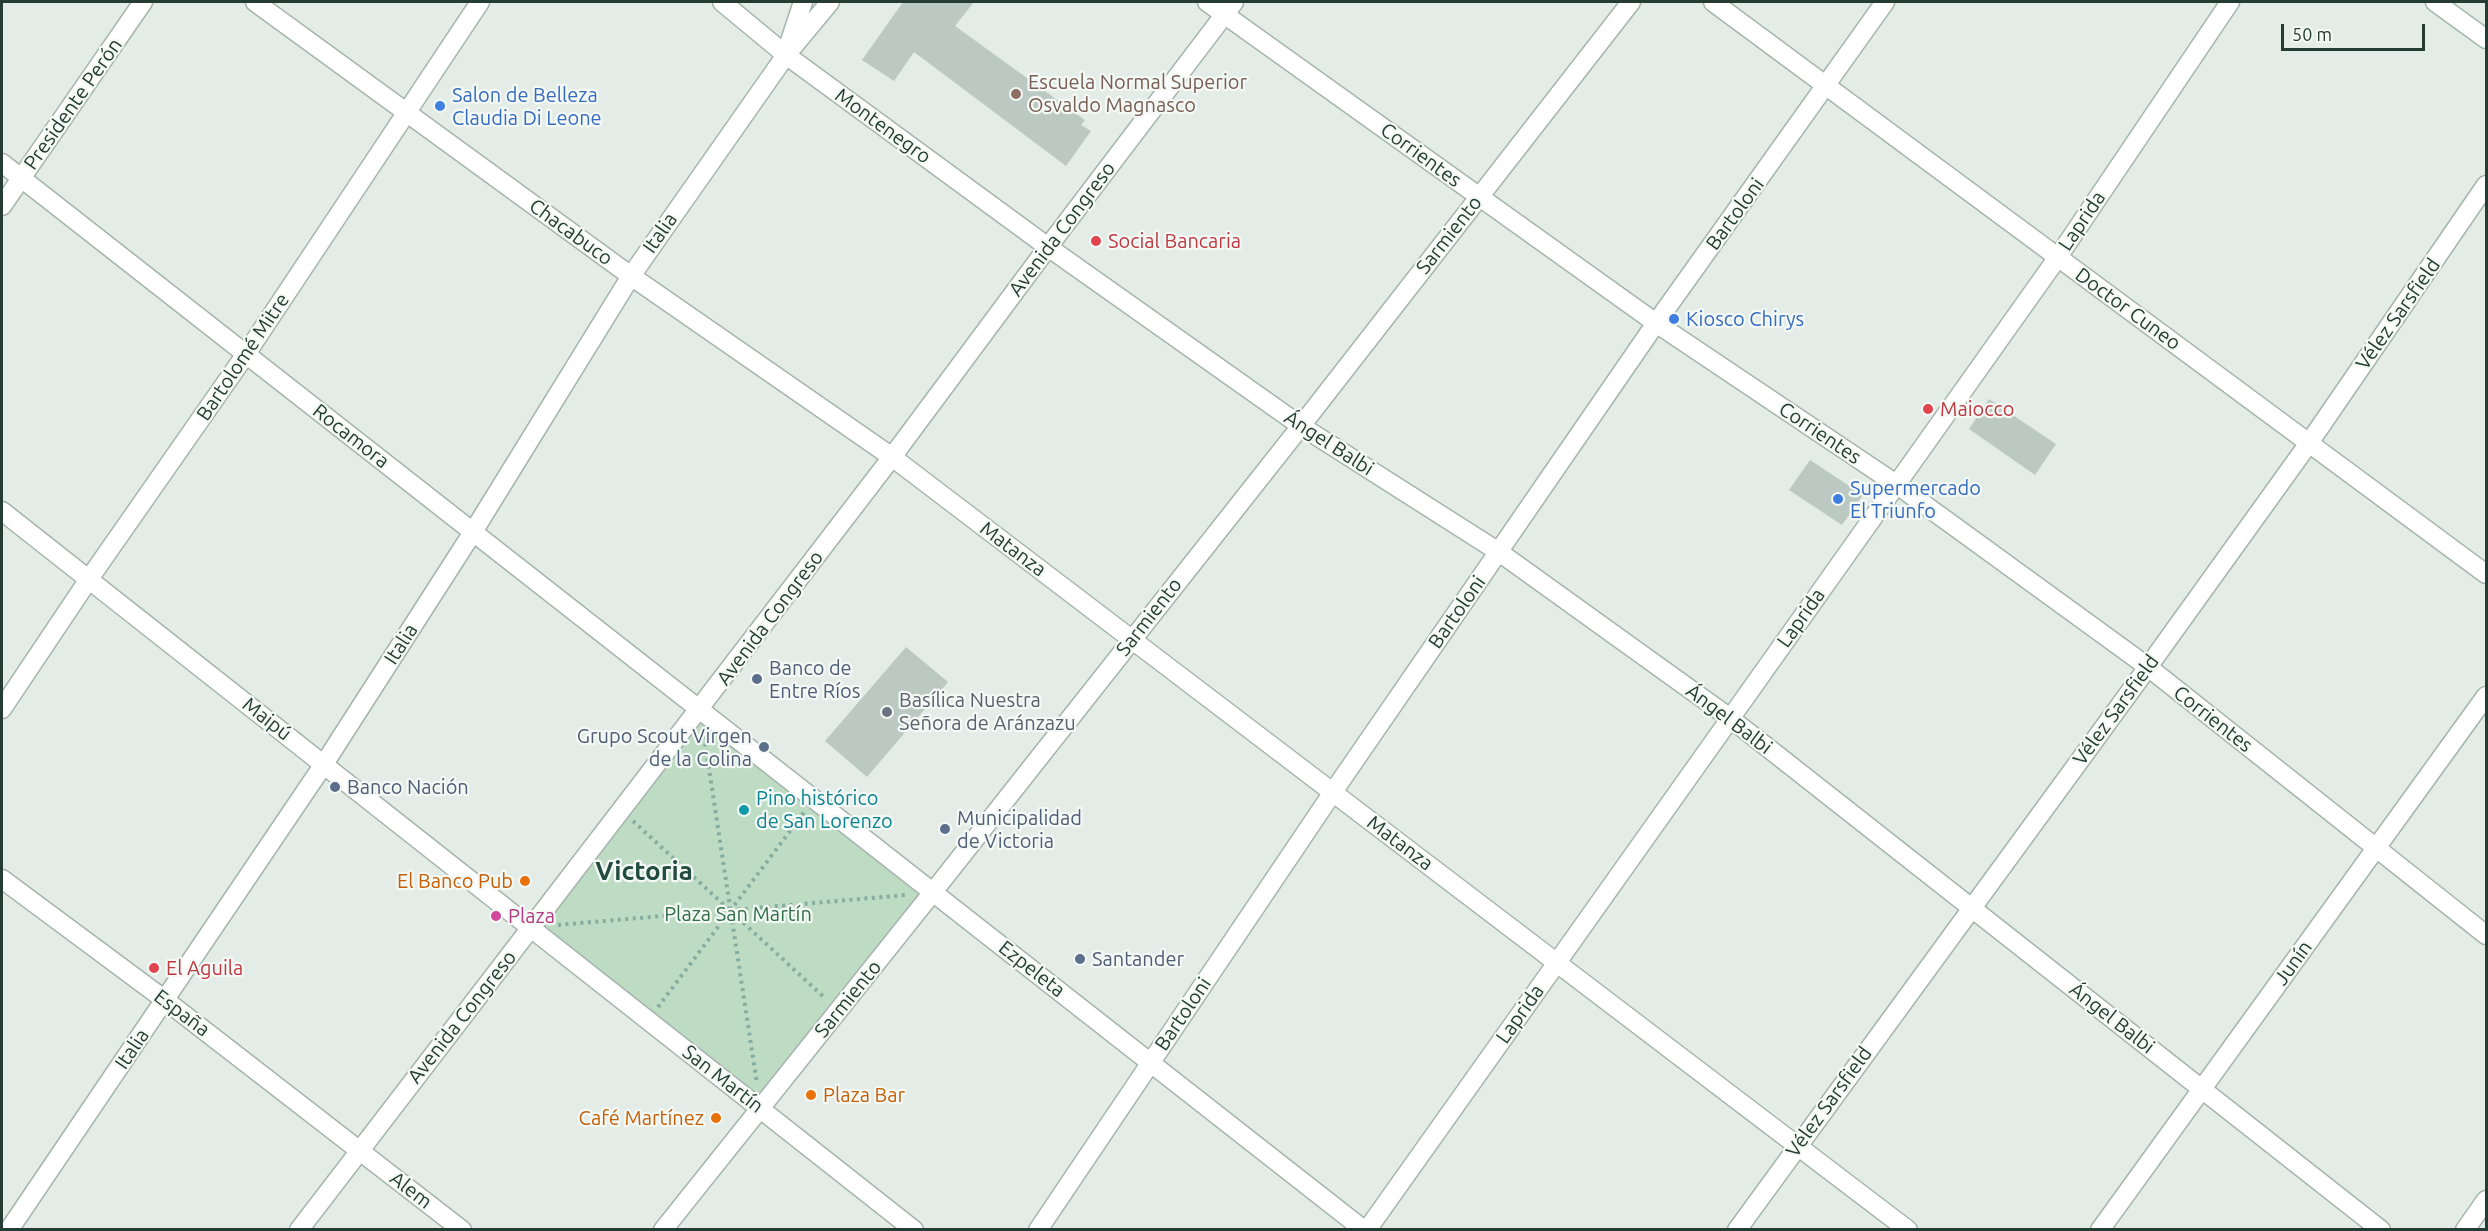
<!DOCTYPE html>
<meta charset="utf-8">
<style>
body{margin:0}
#map{position:relative;width:2488px;height:1231px;overflow:hidden;background:#e3ece7;font-family:Ubuntu,sans-serif}
canvas{display:block}
.frame{position:absolute;inset:0;border:3px solid #243c34;pointer-events:none}
.scale{position:absolute;left:2281px;top:24px;width:144px;height:27px;box-sizing:border-box;border:3px solid #243c34;border-top:0;padding-left:8px;font-size:18px;line-height:21px;white-space:nowrap;color:#243c34;-webkit-text-stroke:4px #f4f9f6;paint-order:stroke}
</style>
<div id="map">
<canvas width="2488" height="1231"></canvas>
<div class="frame"></div>
<div class="scale">50 m</div>
</div>
<script>
const ctx = document.querySelector('canvas').getContext('2d');
ctx.lineJoin = 'round';
function fill(path, color) { ctx.fillStyle = color; ctx.fill(path, 'evenodd'); }
const toPath = rows => new Path2D(rows.map(r => 'M' + r).join(''));
function strokePath(path, color, width, dash) { ctx.strokeStyle = color; ctx.lineWidth = width; ctx.lineCap = dash ? 'butt' : 'round'; ctx.setLineDash(dash || []); ctx.stroke(path); }
function write(font, color, halo, rows, align = 'center') {
  ctx.font = font + ' Ubuntu,sans-serif'; ctx.lineWidth = 4.5; ctx.setLineDash([]); ctx.textBaseline = 'middle'; ctx.strokeStyle = halo; ctx.fillStyle = color; for (const [text, x, y, turn = 0] of rows) {
    ctx.save(); ctx.translate(x, y); ctx.rotate((+turn || 0) * Math.PI / 180); ctx.textAlign = isNaN(turn) ? turn : align; if (halo) ctx.strokeText(text, 0, 0); ctx.fillText(text, 0, 0); ctx.restore();
  }
}
const green = toPath([
 [700,709,933,892,761,1109,532,927]
]);
const building = toPath([
 [903,2,974,2,955,26,1085,120,1081,125,1091,131,1066,166,914,52,894,81,862,60],
 [1989,399,2056,444,2035,475,1969,429],
 [1810,460,1863,495,1842,525,1789,490],
 [906,647,948,682,867,777,825,741]
]);
const path = toPath([
 [704,736,757,1084],
 [633,821,826,999],
 [558,925,906,895],
 [658,1007,805,811]
]);
const minor = toPath([
 [255,2,631,276,892,457,1908,1230],
 [722,2,786,55,1048,247,1301,426,1499,552,1730,718,2381,1230],
 [1207,2,1656,323,1896,484,2148,667,2486,935],
 [1713,2,2486,574],
 [2,163,1364,1230],
 [2,206,143,2],
 [2,511,914,1230],
 [2,709,89,579,246,354,480,2],
 [2,879,165,1000,462,1230],
 [663,1230,933,892,1301,426,1631,2],
 [1038,1230,1333,792,1656,323,1885,2],
 [1367,1230,2058,257,2230,2],
 [1737,1230,2148,667,2309,443,2486,185],
 [2100,1230,2486,696],
 [2465,1230,2486,1200]
]);
const tertiary = toPath([
 [789,44,803,2],
 [9,1230,324,764,473,532,631,276,786,55,830,2],
 [299,1230,892,457,1048,247,1234,2]
]);
const secondary = toPath([
 [2435,2,2486,39]
]);
const markers = [
 [1016,94,6,"#8d6e63"],
 [440,106,6,"#3f7fe0"],
 [1096,241,6,"#e0444e"],
 [1674,319,6,"#3f7fe0"],
 [1928,409,6,"#e0444e"],
 [1838,499,6,"#3f7fe0"],
 [757,679,6,"#5c6f8a"],
 [887,712,6,"#6b7280"],
 [764,747,6,"#5c6f8a"],
 [335,787,6,"#5c6f8a"],
 [744,810,6,"#0f9aa8"],
 [945,829,6,"#5c6f8a"],
 [525,881,6,"#e8710a"],
 [496,916,6,"#d1479c"],
 [1080,959,6,"#5c6f8a"],
 [154,968,6,"#e0444e"],
 [811,1095,6,"#e8710a"],
 [716,1118,6,"#e8710a"]
];
const educationNames = [
 ["Escuela Normal Superior",1028,82],
 ["Osvaldo Magnasco",1028,105]
];
const shopNames = [
 ["Salon de Belleza",452,95],
 ["Claudia Di Leone",452,118],
 ["Kiosco Chirys",1686,319],
 ["Supermercado",1850,488],
 ["El Triunfo",1850,511]
];
const streetNames = [
 ["Presidente Perón",73,104,-55],
 ["Montenegro",883,126,36],
 ["Corrientes",1421,155,36],
 ["Bartoloni",1735,214,-54],
 ["Laprida",2082,221,-56],
 ["Avenida Congreso",1062,229,-53],
 ["Chacabuco",571,232,36],
 ["Italia",660,233,-55],
 ["Sarmiento",1449,235,-52],
 ["Doctor Cuneo",2128,309,36],
 ["Vélez Sarsfield",2398,314,-55],
 ["Bartolomé Mitre",243,357,-56],
 ["Corrientes",1820,433,34],
 ["Rocamora",351,436,38],
 ["Ángel Balbi",1329,443,33],
 ["Matanza",1013,549,37],
 ["Bartoloni",1457,612,-55],
 ["Sarmiento",1149,617,-52],
 ["Avenida Congreso",770,618,-53],
 ["Laprida",1801,618,-55],
 ["Italia",401,644,-57],
 ["Vélez Sarsfield",2116,710,-54],
 ["Maipú",267,719,38],
 ["Ángel Balbi",1729,719,37],
 ["Corrientes",2213,719,38],
 ["Matanza",1400,843,37],
 ["Junín",2293,963,-54],
 ["Ezpeleta",1032,969,38],
 ["Sarmiento",848,999,-51],
 ["España",182,1013,37],
 ["Bartoloni",1183,1014,-56],
 ["Laprida",1520,1014,-55],
 ["Avenida Congreso",462,1017,-52],
 ["Ángel Balbi",2112,1018,38],
 ["Italia",132,1049,-56],
 ["San Martín",723,1079,38],
 ["Vélez Sarsfield",1829,1102,-54],
 ["Alem",411,1190,38]
];
const healthNames = [
 ["Social Bancaria",1108,241],
 ["Maiocco",1940,409],
 ["El Aguila",166,968]
];
const serviceNames = [
 ["Banco de",769,668],
 ["Entre Ríos",769,691],
 ["Grupo Scout Virgen",752,736,"right"],
 ["de la Colina",752,759,"right"],
 ["Banco Nación",347,787],
 ["Municipalidad",957,818],
 ["de Victoria",957,841],
 ["Santander",1092,959]
];
const worshipNames = [
 ["Basílica Nuestra",899,700],
 ["Señora de Aránzazu",899,723]
];
const cultureNames = [
 ["Pino histórico",756,798],
 ["de San Lorenzo",756,821]
];
const foodNames = [
 ["El Banco Pub",513,881],
 ["Plaza Bar",823,1095,"left"],
 ["Café Martínez",704,1118]
];
const parkNames = [
 ["Plaza San Martín",738,914]
];
const hotelNames = [
 ["Plaza",508,916]
];
const districtNames = [
 ["Victoria",644,871]
];
fill(green, '#bedbc4');
fill(building, '#bcc9c3');
strokePath(minor, '#a6b4ae', 21);
strokePath(tertiary, '#a6b4ae', 21);
strokePath(secondary, '#a2b7ae', 21);
strokePath(path, '#86ad9e', 4, [3, 4.5]);
strokePath(minor, '#fff', 18);
strokePath(tertiary, '#fff', 18);
strokePath(secondary, '#fff', 18);
for (const [x, y, r, color] of markers) { const dot = new Path2D(); dot.arc(x, y, r, 0, 2 * Math.PI); ctx.fillStyle = color; ctx.fill(dot); strokePath(dot, '#f4f9f6', 2); }
write('20px', '#785e54', '#f4f9f6', educationNames, 'left');
write('20px', '#366cbe', '#f4f9f6', shopNames, 'left');
write('20px', '#243c34', '#f4f9f6', streetNames);
write('20px', '#be3a42', '#f4f9f6', healthNames, 'left');
write('20px', '#4e5e75', '#f4f9f6', serviceNames, 'left');
write('20px', '#5b616d', '#f4f9f6', worshipNames, 'left');
write('20px', '#0d838f', '#f4f9f6', cultureNames, 'left');
write('20px', '#c56008', '#f4f9f6', foodNames, 'right');
write('20px', '#326f46', '#f4f9f6', parkNames);
write('20px', '#b23c85', '#f4f9f6', hotelNames, 'left');
write('bold 26px', '#224c3f', '#f4f9f6', districtNames);
</script>
